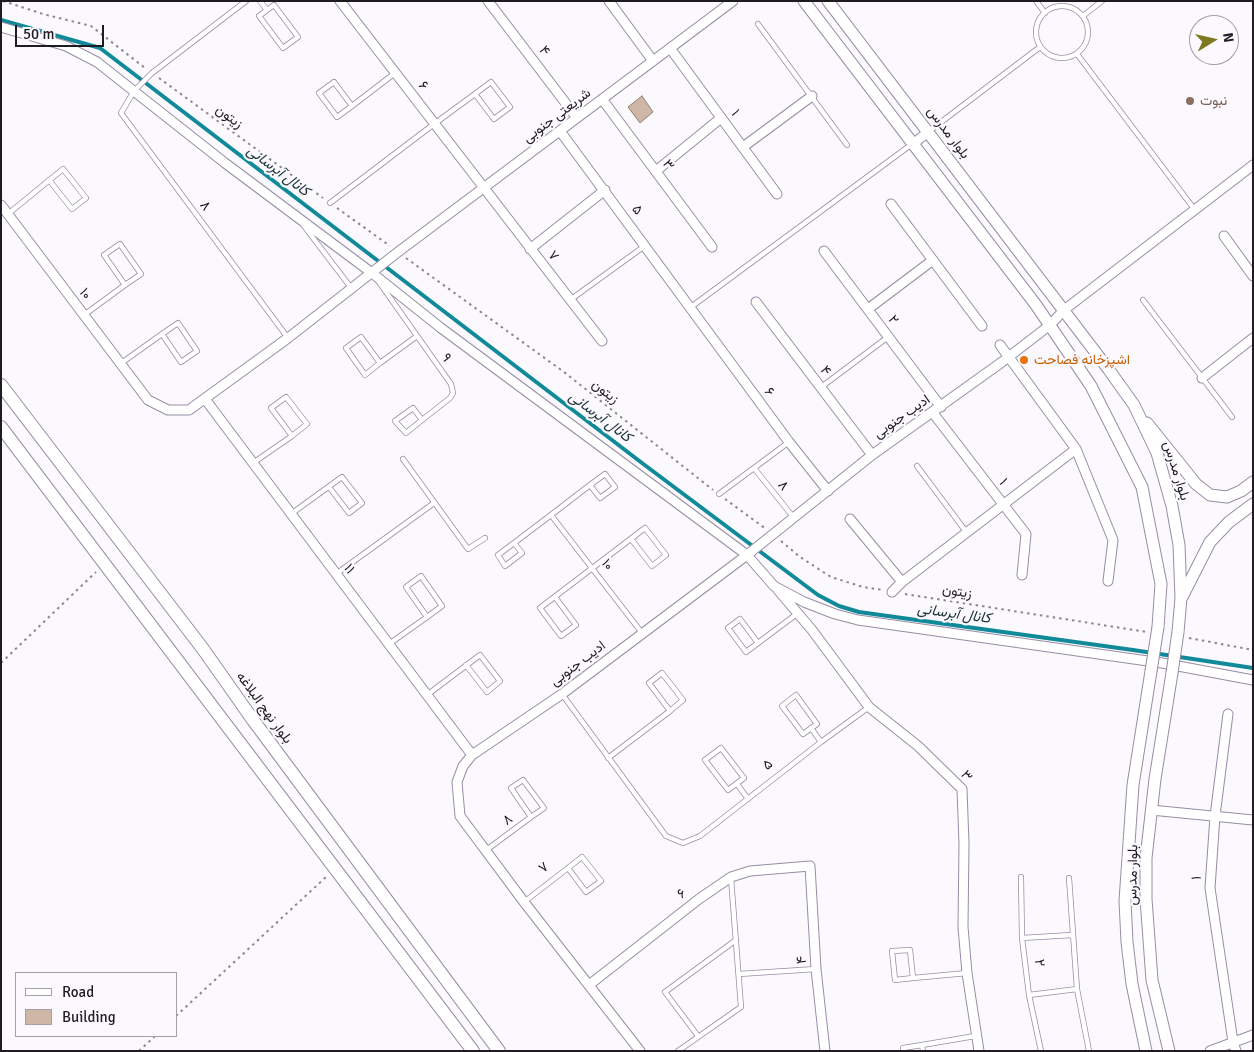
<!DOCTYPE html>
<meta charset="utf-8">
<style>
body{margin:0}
#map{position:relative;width:1254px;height:1052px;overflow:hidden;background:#fbf9fe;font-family:Signika,sans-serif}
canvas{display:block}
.frame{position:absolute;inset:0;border:2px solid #1f1b23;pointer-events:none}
.legend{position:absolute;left:15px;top:972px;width:162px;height:65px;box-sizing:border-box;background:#fbf9fe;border:1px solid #a3a0a6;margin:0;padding:6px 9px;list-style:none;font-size:15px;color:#1f1b23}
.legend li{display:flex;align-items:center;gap:10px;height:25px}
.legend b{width:25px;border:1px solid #a3a0a6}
.north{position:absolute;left:1189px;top:15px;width:50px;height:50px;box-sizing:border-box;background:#fbf9fe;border:1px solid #a3a0a6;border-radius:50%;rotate:81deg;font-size:14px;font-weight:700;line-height:20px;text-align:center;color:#1f1b23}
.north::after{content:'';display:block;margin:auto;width:18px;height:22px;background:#7d791f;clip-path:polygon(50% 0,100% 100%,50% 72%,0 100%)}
.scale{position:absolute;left:15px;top:25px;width:89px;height:22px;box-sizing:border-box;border:2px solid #1f1b23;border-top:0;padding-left:6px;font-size:15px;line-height:18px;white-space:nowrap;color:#1f1b23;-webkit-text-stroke:4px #fbf9fe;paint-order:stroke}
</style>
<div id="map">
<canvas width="1254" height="1052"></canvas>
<div class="frame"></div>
<ul class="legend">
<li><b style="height:6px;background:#fff"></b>Road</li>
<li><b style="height:14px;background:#ceb7a6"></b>Building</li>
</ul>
<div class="north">N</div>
<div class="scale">50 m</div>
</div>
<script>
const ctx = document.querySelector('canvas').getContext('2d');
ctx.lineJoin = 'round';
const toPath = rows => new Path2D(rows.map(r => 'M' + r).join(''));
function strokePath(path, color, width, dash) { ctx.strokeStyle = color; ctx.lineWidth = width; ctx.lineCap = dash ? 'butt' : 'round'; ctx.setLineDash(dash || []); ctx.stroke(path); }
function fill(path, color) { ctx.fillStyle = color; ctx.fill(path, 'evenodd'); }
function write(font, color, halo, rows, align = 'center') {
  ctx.font = font + ' Signika,Vazirmatn,sans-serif'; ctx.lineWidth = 4.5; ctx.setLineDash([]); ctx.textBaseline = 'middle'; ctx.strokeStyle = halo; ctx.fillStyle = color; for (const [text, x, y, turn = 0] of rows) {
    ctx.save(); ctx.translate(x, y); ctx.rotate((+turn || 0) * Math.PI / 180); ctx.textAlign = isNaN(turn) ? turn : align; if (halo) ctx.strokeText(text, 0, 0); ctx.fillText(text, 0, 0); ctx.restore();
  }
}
const stream = toPath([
 [1,20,100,48,642,463,818,595,839,606,859,612,1133,650,1253,668]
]);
const building = toPath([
 [642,96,653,112,640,123,628,107,642,96]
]);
const path = toPath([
 [3,1,43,14,91,26,145,68],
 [159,78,323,198],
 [337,208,390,246],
 [406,258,564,372,713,490],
 [725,499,766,529],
 [781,541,800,557,831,577,863,587,883,590],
 [905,594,1147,632],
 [1189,638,1253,650],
 [1,663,96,572],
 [176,1016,326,877],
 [139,1051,155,1036]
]);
const service = toPath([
 [246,1,152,73,134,91,121,113,288,338],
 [260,1,267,10,274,5,298,37,283,48,259,16,267,10],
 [1036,1,1045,13],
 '1036 32a26 26 0 1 1 52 0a26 26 0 1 1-52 0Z',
 [1083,16,1102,1],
 [758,24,847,145],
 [1077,54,1195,210],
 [352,106,337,117,319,93,334,82,352,106,395,73],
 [928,132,1040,47],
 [330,203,434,124,475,94,491,82,510,107,494,119,475,94],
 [8,214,63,169,86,198,72,209,49,180],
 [304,226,352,289],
 [379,282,451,384,453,393,450,398,422,420,406,433,395,421,413,408,422,420],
 [570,300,646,245],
 [1143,300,1232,417],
 [691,307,912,144],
 [84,315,125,285,141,274,120,244,104,255,125,285],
 [380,363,365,375,346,348,361,337,380,363,417,336],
 [120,364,162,334,178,323,197,351,181,362,162,334],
 [820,388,888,337],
 [403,459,468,549,485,538],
 [253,463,292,436,307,424,286,397,271,408,292,436],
 [917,466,967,533],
 [754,468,794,518],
 [719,494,789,442],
 [291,514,342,477,362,503,349,513,329,487],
 [551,515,642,633],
 [514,543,522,553,505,566,498,555,514,543,551,515,590,485,605,474,615,487,600,498,590,485],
 [336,574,434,503],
 [555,597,576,625,561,636,540,608,645,528,666,555,652,566,631,539],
 [758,643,746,652,728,628,740,619,758,643,798,613],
 [389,644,427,617,442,606,421,576,406,587,427,617],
 [562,694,666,836,683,843,700,836,821,742,869,707],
 [427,695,480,655,500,681,487,692,466,665],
 [796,695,817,724,803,734,782,706,796,695],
 [811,728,821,742],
 [721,748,744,778,728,790,705,760,721,748],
 [608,758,670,711,683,700,662,673,649,683,670,711],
 [737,784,748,799],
 [485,851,531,817,544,808,523,780,511,788,531,817],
 [1021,877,1022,938,1029,995,1041,1051],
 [1069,878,1077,989,1089,1051],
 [524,902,568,868,582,857,601,881,586,892,568,868],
 [1022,938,1072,935],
 [739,974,816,969],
 [913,978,895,980,892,951,910,950,913,978,967,973],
 [1029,995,1077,989],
 [698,1036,665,992,736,940],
 [678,1051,741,1007,731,878],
 [904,1051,903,1048,922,1045],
 [923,1051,922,1045,975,1036]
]);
const minor = toPath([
 [340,1,602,341],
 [488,1,577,118],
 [609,1,653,61],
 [1,27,66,46,97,62,225,163,372,273,441,328,747,555,774,586,804,602,835,614,858,620,1162,663,1253,680],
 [670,48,777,194],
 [602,99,712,247],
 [560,131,789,442,828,491],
 [913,144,928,132],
 [743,147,812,96],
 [656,171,721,118],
 [891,204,982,326],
 [1,205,148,400,168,410,189,410,288,338,398,252,733,1],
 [1224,236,1253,276],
 [530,249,605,190],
 [824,251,941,407],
 [756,302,872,455],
 [868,309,933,260],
 [1000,345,1076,449],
 [1202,378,1253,338],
 [205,399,472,755],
 [933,413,1026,534,1022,575],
 [850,519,902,582],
 [778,590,812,630,869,707,918,746,962,789,964,844,963,927,967,973,979,1051],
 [892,592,902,582,1076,449,1113,540,1108,581],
 [1228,714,1215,816,1210,888,1233,1042,1236,1051],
 [1151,810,1253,820],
 [589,985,699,899,731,877,750,871,810,866,816,969,825,1051],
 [640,1051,524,902,460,816,457,782,463,766,472,755,562,694,747,555,872,455,1002,362,1050,325,1064,310,1253,165],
 [1210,1051,1253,1035]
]);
const tertiary = toPath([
 [804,1,1036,305,1091,386,1142,487,1161,584,1158,627],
 [828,1,1109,370,1134,405,1157,453,1172,506,1179,545,1181,598,1178,632],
 [1147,423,1196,484,1210,495,1227,497,1241,491,1253,482],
 [1182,597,1210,542,1229,522,1253,504],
 [1146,1051,1132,984,1127,942,1125,901,1133,785,1151,671],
 [1169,1051,1152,980,1146,899,1146,858,1155,779,1172,673]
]);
const secondary = toPath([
 [1,385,203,649,253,720,499,1051],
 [1,427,473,1051]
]);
const tertiaryBridge = toPath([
 [1151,671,1158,627],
 [1172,673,1178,632]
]);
const markers = [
 [1190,101,5,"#8d6e63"],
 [1024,360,5,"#e8710a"]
];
const streetNames = [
 ["۴",544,51,53],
 ["۶",423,86,52],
 ["۱",735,113,54],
 ["شریعتی جنوبی",557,116,-37],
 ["زیتون",229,117,36],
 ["بلوار مدرس",948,133,53],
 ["۳",668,165,54],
 ["۸",205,206,53],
 ["۵",637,210,53],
 ["۷",553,256,52],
 ["۱۰",85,294,53],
 ["۲",893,320,53],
 ["۹",446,358,55],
 ["۴",825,371,53],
 ["زیتون",605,392,38],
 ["۶",769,392,54],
 ["ادیب جنوبی",902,417,-35],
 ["بلوار مدرس",1176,471,73],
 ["۱",1003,482,53],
 ["۸",783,486,51],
 ["۱۰",607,565,52],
 ["۱۱",349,569,53],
 ["زیتون",957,592,9],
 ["ادیب جنوبی",578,664,-37],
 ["بلوار نهج البلاغه",264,708,54],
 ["۵",768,765,-38],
 ["۳",966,776,53],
 ["۸",508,820,-36],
 ["۷",544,868,-38],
 ["بلوار مدرس",1133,875,-89],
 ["۱",1197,878,-86],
 ["۶",682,894,-38],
 ["۴",802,960,-94],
 ["۲",1039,963,83]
];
const educationNames = [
 ["نبوت",1200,101]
];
const foodNames = [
 ["اشپزخانه فصاحت",1034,360]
];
const waterNames = [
 ["کانال آبرسانی",278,171,37],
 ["کانال آبرسانی",600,417,37],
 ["کانال آبرسانی",954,614,8]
];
strokePath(stream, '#108a99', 4);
fill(building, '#ceb7a6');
strokePath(building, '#947f6f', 1);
strokePath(service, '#988da4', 6);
strokePath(minor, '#988da4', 11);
strokePath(tertiary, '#988da4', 13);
strokePath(secondary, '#988da4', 14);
strokePath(path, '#8b878e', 2, [2.5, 4]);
strokePath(service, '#fff', 4.5);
strokePath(minor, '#fff', 9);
strokePath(tertiary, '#fff', 11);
strokePath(secondary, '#fff', 12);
strokePath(tertiaryBridge, '#988da4', 13, []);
strokePath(tertiaryBridge, '#fff', 11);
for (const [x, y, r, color] of markers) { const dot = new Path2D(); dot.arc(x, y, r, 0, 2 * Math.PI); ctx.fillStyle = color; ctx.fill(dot); strokePath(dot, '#fbf9fe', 2); }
write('14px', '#1f1b23', '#fbf9fe', streetNames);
write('14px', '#785e54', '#fbf9fe', educationNames, 'left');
write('14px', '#c56008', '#fbf9fe', foodNames, 'left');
write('italic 15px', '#1e3639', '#fbf9fe', waterNames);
</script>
